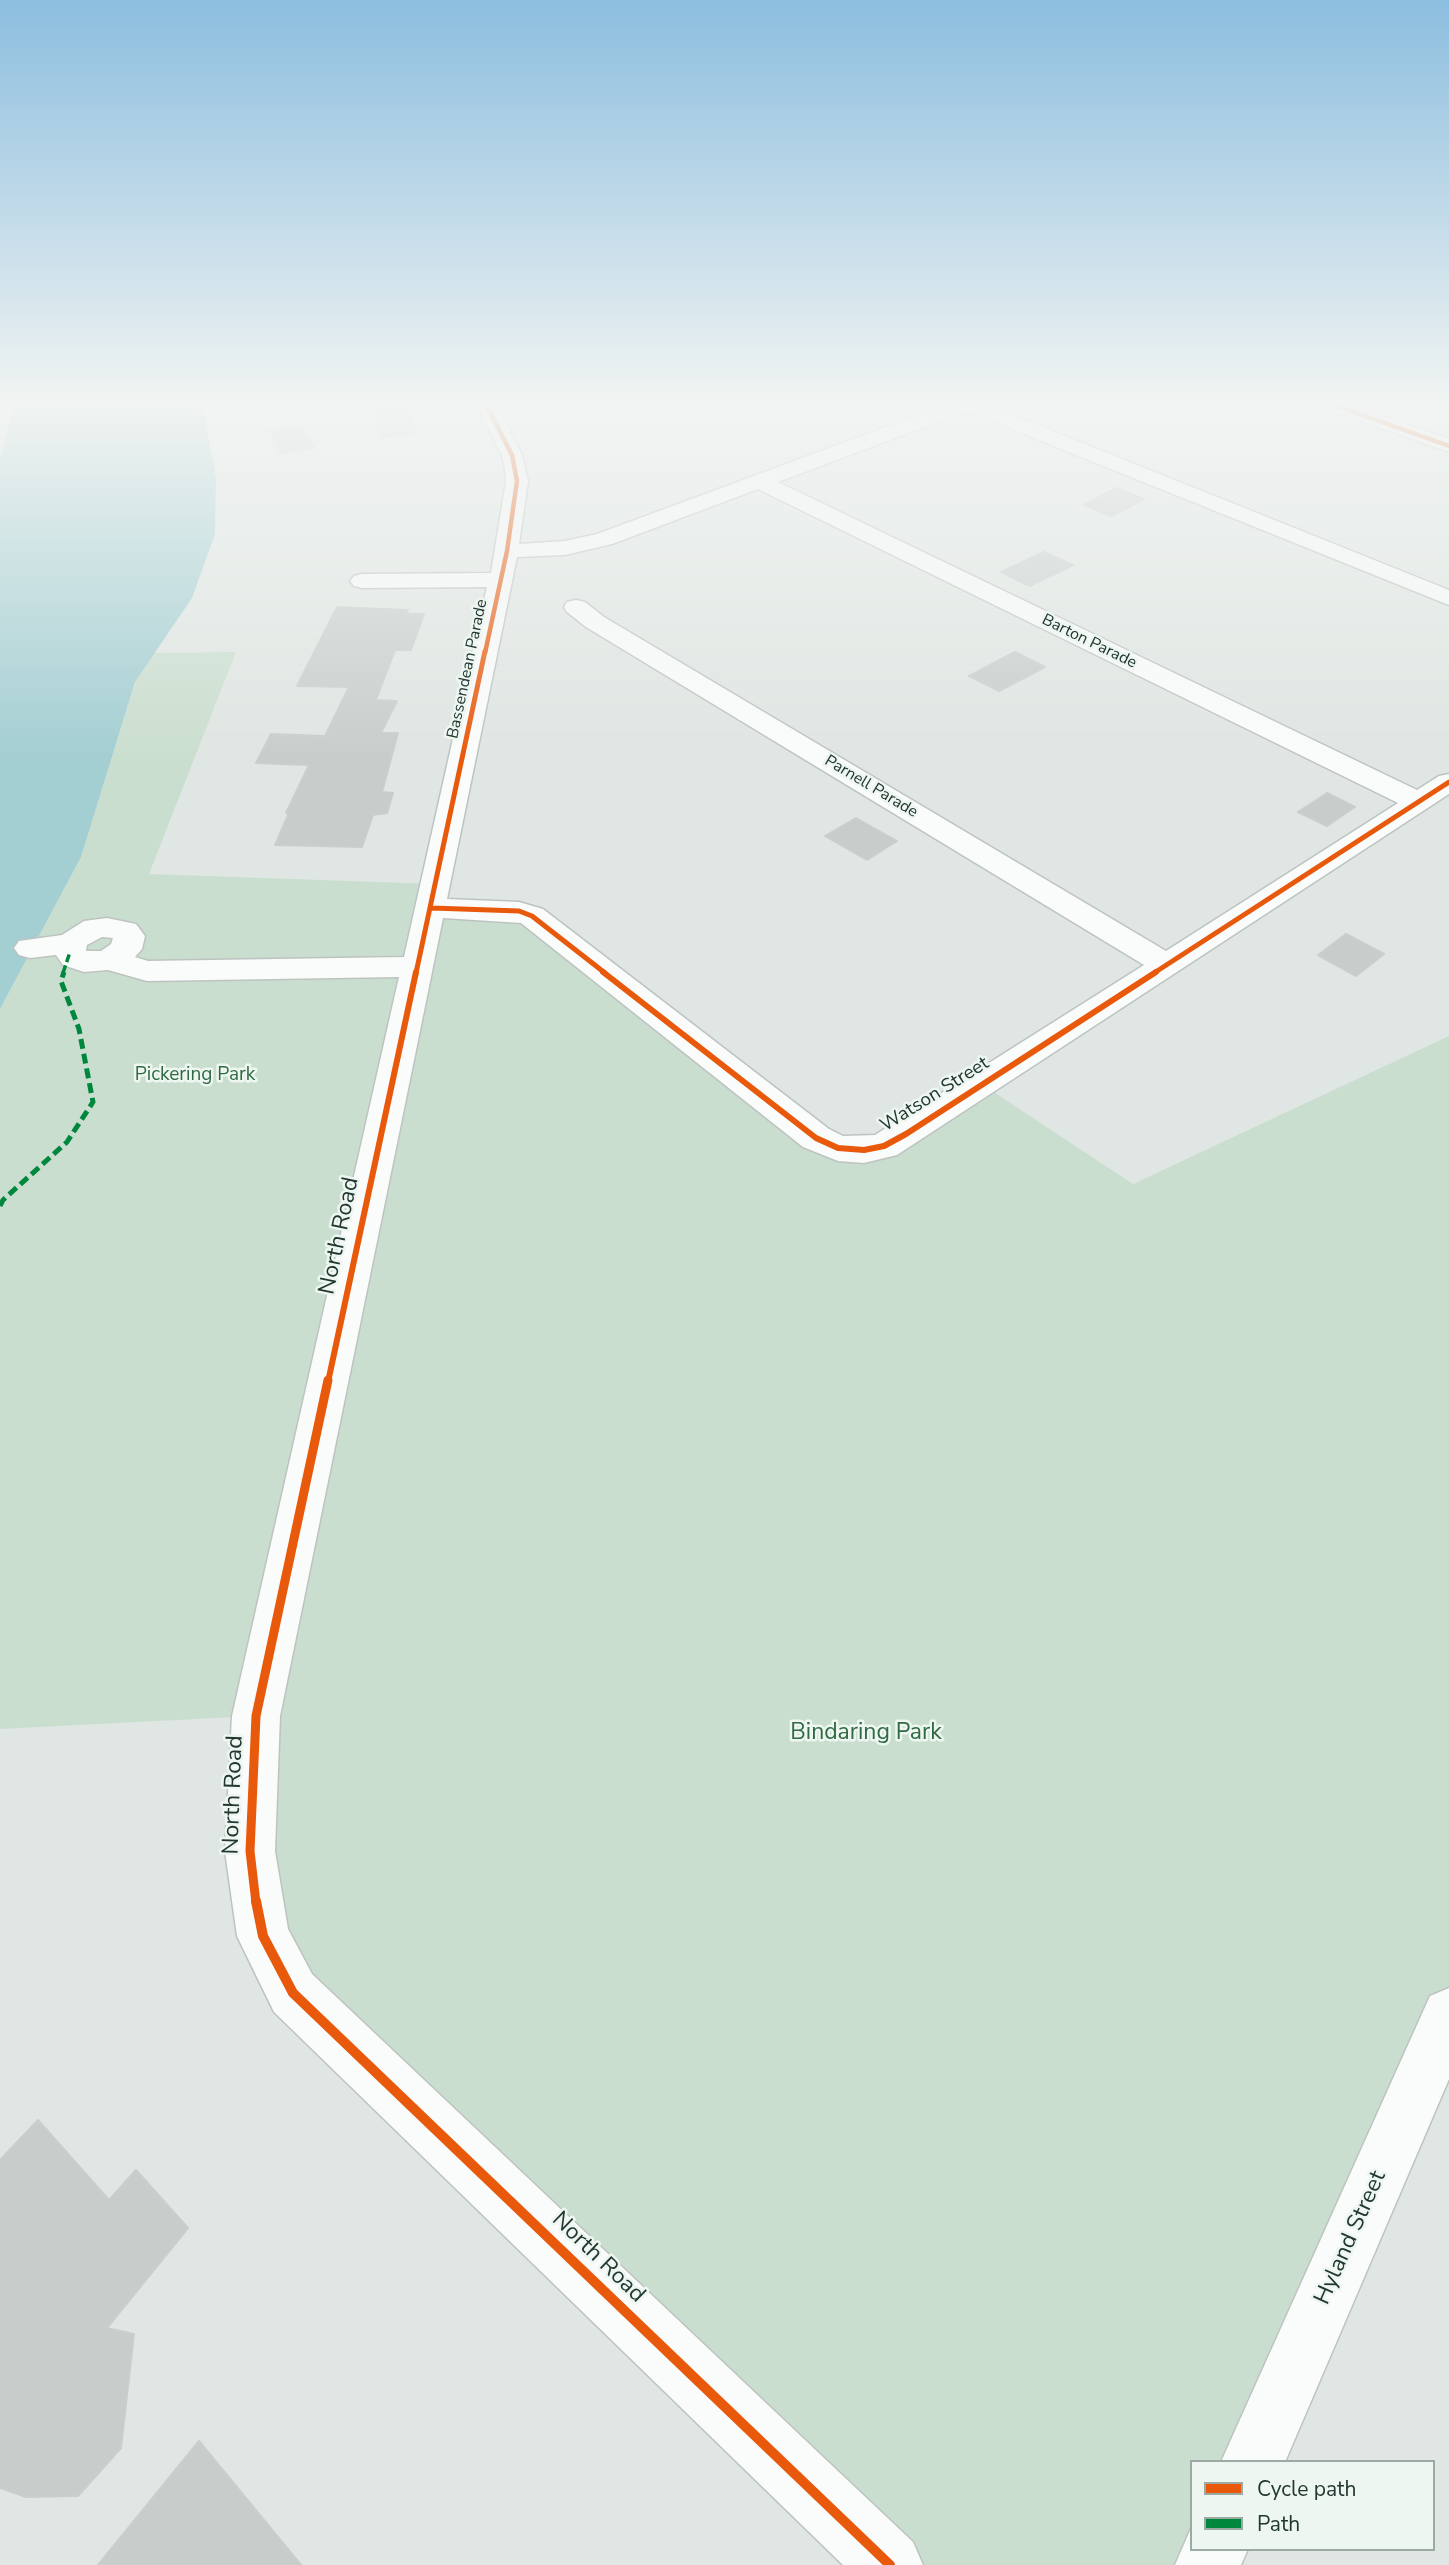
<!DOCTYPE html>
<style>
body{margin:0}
#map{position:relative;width:1449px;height:2565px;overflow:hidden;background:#e0e6e3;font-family:"Nunito Sans",sans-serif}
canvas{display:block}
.legend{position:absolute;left:1190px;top:2460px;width:245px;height:91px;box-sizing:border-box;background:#eef6f1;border:2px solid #9caaa4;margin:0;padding:9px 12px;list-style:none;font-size:21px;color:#213730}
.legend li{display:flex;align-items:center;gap:14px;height:35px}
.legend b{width:35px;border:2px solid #9caaa4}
</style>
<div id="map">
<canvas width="1449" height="2565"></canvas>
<ul class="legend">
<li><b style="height:9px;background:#e8590c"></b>Cycle path</li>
<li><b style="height:9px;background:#00873e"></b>Path</li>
</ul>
</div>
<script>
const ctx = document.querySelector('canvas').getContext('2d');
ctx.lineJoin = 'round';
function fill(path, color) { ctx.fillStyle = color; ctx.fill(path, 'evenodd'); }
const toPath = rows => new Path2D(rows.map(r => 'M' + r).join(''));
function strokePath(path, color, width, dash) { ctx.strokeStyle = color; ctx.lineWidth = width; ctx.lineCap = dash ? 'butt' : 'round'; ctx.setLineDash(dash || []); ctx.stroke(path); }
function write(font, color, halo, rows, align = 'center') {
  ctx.font = font + ' "Nunito Sans",sans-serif'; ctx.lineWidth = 5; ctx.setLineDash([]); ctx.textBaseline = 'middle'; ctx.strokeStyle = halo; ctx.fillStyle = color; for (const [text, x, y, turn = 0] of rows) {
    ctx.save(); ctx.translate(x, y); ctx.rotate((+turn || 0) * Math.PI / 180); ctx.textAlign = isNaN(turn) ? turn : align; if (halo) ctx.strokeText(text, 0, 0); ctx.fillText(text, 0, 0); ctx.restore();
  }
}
const green = toPath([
 [236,652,149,874,436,884,432,907,519,911,816,1138,864,1150,983,1085,1133,1184,1449,1036,1449,2015,1253,2462,1192,2462,1192,2549,1208,2565,890,2565,293,1993,256,1716,0,1729,0,1009,81,857,135,682,154,653]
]);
const water = toPath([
 [11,400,204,400,204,412,216,478,215,534,192,598,135,682,81,857,0,1009,0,458,13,410]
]);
const building = toPath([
 [367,400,397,400,418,432,382,438,367,400],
 [302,426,314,448,281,453,270,430,302,426],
 [1116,488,1144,499,1112,516,1083,505,1116,488],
 [1044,552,1073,565,1030,586,1001,572,1044,552],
 [337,607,408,610,404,614,424,614,411,650,395,650,376,700,397,701,381,733,398,733,382,792,393,793,387,813,373,815,362,847,275,845,289,813,286,813,309,765,256,763,271,734,325,736,349,687,297,686,337,607],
 [1015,652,1045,667,999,691,969,676,1015,652],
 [1327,793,1355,807,1327,826,1298,812,1327,793],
 [856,818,897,841,867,860,825,836,856,818],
 [1346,934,1384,954,1356,976,1318,955,1346,934],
 [38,2120,109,2200,136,2170,188,2228,107,2328,134,2334,121,2448,78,2496,26,2497,0,2488,0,2160,38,2120],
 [199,2441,301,2565,98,2565,199,2441]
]);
const minor = toPath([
 [474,400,494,400,522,455,528,481,519,544,565,541,597,534,951,403,948,400,988,400,985,404,1449,590,1449,605,967,411,778,482,1417,790,1439,776,1449,774,1449,794,897,1155,864,1163,838,1161,803,1147,521,923,443,918,280,1716,275,1851,288,1929,312,1974,913,2542,923,2565,843,2565,274,2012,237,1936,225,1851,232,1716,399,977,147,981,108,970,84,972,63,965,56,955,30,958,19,955,14,948,19,941,62,935,84,921,107,918,136,924,145,936,142,949,135,957,148,961,404,957,487,587,362,588,354,586,350,581,354,576,362,574,491,573,506,481,505,469,502,455,474,400],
 [758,489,1398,803,1166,951,604,617,585,602,576,600,567,602,564,607,567,612,586,627,1144,965,875,1135,843,1136,829,1129,543,909,519,902,447,899,517,557,565,555,612,544,758,489],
 [102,937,113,938,111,944,101,951,86,951,87,945,102,937],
 [1310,400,1339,400,1449,439,1449,452,1313,404,1310,400],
 [1449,1988,1449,2079,1285,2462,1221,2462,1430,1996,1449,1988],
 [1192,2526,1192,2549,1248,2549,1241,2565,1175,2565,1192,2526]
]);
const quietFar1 = toPath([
 [63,973,70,952]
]);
const quiet = toPath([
 [0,1206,3,1200,67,1142,93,1102,79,1029,61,981,64,972]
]);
const cyclewayFar4 = toPath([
 [484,400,512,455,517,481,507,551,485,653],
 [1320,400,1449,446]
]);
const cyclewayFar3 = toPath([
 [432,908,519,911,532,916,605,973],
 [416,973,485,651],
 [1154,973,1449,782]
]);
const cyclewayFar2 = toPath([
 [603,972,816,1138,838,1148,864,1150,884,1146,906,1134,1156,972],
 [328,1382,416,972]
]);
const cyclewayFar1 = toPath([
 [256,1903,250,1851,256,1716,328,1380]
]);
const cycleway = toPath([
 [256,1901,263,1936,293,1993,890,2565]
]);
const farStreetnames = [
 ["Barton Parade",1089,642,26],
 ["Bassendean Parade",468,669,-78],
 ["Parnell Parade",871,787,31]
];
const parkNames = [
 ["Pickering Park",195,1075]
];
const streetNames = [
 ["Watson Street",935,1095,-32]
];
const nearStreetnames = [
 ["North Road",340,1236,-78],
 ["North Road",234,1795,-88],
 ["Hyland Street",1351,2238,-66],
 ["North Road",598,2258,44]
];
const nearParknames = [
 ["Bindaring Park",866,1733]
];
fill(green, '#cadecf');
fill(water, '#a3ced2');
fill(building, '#c8cdcb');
strokePath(building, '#c9cfcc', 2);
strokePath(minor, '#bdc3c0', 3);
fill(minor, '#fafbfb');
strokePath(quietFar1, '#00873e', 3.5, [8, 3.5]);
strokePath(quiet, '#00873e', 5, [10, 5]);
strokePath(cyclewayFar4, '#e8590c', 4.5);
strokePath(cyclewayFar3, '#e8590c', 5);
strokePath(cyclewayFar2, '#e8590c', 6);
strokePath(cyclewayFar1, '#e8590c', 9);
strokePath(cycleway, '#e8590c', 10);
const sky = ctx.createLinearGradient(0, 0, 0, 759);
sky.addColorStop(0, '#8cbedf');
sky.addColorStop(0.53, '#f1f4f2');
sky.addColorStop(1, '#f1f4f200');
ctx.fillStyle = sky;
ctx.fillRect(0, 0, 1449, 759);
write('16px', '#213730', '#eef6f1', farStreetnames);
write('19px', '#2f6a43', '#eef6f1', parkNames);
write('19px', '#213730', '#eef6f1', streetNames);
write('23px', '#213730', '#eef6f1', nearStreetnames);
write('23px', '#2f6a43', '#eef6f1', nearParknames);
</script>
